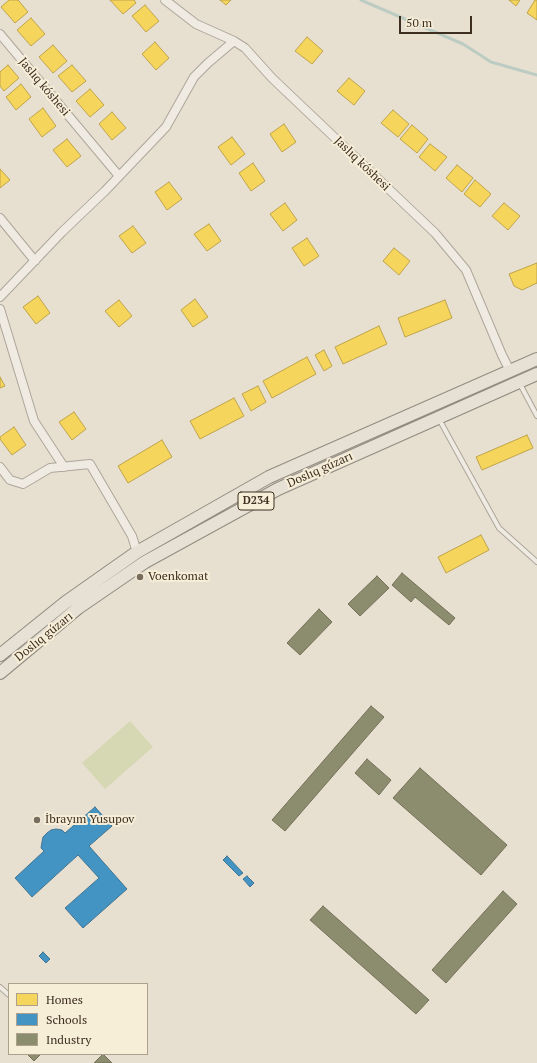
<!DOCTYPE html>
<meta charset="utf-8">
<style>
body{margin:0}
#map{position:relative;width:537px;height:1063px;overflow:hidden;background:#e7e0d1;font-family:"PT Serif",serif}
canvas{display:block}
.legend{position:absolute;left:8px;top:983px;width:140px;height:72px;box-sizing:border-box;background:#f7eed8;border:1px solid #ada18e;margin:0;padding:5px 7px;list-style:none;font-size:12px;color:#3d2e20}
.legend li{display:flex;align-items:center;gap:8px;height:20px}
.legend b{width:20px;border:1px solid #ada18e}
.scale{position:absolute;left:399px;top:16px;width:73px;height:18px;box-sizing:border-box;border:2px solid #3d2e20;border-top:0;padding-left:5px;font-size:12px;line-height:14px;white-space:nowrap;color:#3d2e20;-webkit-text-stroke:3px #f7eed8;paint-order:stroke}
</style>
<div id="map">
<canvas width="537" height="1063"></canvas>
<ul class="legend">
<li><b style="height:11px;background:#f6d55c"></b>Homes</li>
<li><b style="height:11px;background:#4393c3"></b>Schools</li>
<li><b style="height:11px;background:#8c8c6e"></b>Industry</li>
</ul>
<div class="scale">50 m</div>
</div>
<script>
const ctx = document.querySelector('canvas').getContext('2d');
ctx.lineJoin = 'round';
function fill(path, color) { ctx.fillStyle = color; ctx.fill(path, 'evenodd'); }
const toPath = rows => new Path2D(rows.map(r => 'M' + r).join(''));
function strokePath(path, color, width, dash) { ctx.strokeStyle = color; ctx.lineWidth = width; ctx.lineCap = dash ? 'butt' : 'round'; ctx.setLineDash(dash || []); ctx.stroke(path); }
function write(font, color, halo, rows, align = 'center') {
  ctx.font = font + ' "PT Serif",serif'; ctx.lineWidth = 4; ctx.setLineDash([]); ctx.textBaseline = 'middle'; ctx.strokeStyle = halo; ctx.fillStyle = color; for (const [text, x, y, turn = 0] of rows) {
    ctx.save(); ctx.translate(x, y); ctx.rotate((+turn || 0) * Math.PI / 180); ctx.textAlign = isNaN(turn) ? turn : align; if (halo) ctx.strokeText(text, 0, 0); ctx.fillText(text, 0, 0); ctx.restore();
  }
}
const green = toPath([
 [130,721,153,747,105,789,82,763]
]);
const homes = toPath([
 [9,0,18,0,28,12,15,23,1,7,9,0],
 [110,0,134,0,136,3,123,14,110,0],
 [220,0,231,0,226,5,220,0],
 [509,0,520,0,516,6,509,0],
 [535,0,537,0,537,20,527,13,535,0],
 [145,5,159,21,146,32,132,16,145,5],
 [31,18,45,34,31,46,17,30,31,18],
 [307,37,323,51,312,64,295,51,307,37],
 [155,42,169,58,156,70,142,54,155,42],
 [53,45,67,61,53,73,39,57,53,45],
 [8,65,19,78,4,91,0,86,0,72,8,65],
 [72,65,86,81,72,92,58,76,72,65],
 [349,78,365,91,354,105,337,91,349,78],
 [21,84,31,97,16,110,6,97,21,84],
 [90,89,104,105,90,117,76,101,90,89],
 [43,108,56,126,42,137,29,119,43,108],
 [393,110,409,124,398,137,381,123,393,110],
 [112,112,126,128,112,140,99,124,112,112],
 [284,124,296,142,282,152,270,134,284,124],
 [412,125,428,139,417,153,400,139,412,125],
 [232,137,245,154,231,165,218,147,232,137],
 [67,139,81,156,67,167,53,150,67,139],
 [430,144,447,157,435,171,419,157,430,144],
 [253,163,265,181,251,191,239,173,253,163],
 [457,165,473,178,462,192,446,178,457,165],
 [0,169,10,180,0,188,0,169],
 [475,180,491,194,480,207,464,194,475,180],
 [169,182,182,199,167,210,155,192,169,182],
 [285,203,297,220,283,231,270,214,285,203],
 [504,203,520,216,508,230,492,216,504,203],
 [209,224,221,241,207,251,194,234,209,224],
 [133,226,146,243,132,253,119,236,133,226],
 [307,238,319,256,304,266,292,248,307,238],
 [394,248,410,261,399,275,383,261,394,248],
 [537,263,537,283,522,290,514,286,509,274,537,263],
 [38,296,50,313,36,324,23,307,38,296],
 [195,299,208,317,193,327,181,310,195,299],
 [119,300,132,316,119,327,105,311,119,300],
 [445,300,452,318,405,337,398,318,445,300],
 [379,326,387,344,343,364,335,347,379,326],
 [324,350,332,366,324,371,315,355,324,350],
 [307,357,316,374,272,398,263,381,307,357],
 [0,377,5,386,0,388,0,377],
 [258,386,266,402,251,411,242,394,258,386],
 [234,398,244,416,200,439,190,421,234,398],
 [74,412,86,429,72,440,59,422,74,412],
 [14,427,26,445,12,455,0,439,0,437,14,427],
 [527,435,533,448,482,470,476,457,527,435],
 [162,440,172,457,128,483,118,466,162,440],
 [481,535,489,550,446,573,438,557,481,535]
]);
const schools = toPath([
 [95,807,112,826,89,846,127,889,83,928,65,908,99,878,78,855,32,897,15,878,44,851,41,848,42,842,43,837,47,833,51,830,56,829,62,830,65,833,95,807],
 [227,856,243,873,239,876,223,860,227,856],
 [247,876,254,883,250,887,243,879,247,876],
 [43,952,50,959,46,963,39,956,43,952]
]);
const industry = toPath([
 [402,573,455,618,449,625,415,597,411,602,392,585,402,573],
 [377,576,389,588,360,616,348,604,377,576],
 [319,609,332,622,300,655,287,643,319,609],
 [371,706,384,717,285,831,272,820,371,706],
 [367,759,391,780,379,795,355,773,367,759],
 [420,768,507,845,481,875,393,798,420,768],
 [503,891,517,904,446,983,432,970,503,891],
 [323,906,429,1000,416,1014,310,920,323,906],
 [27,1054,41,1054,34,1061,27,1054],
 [103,1054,112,1063,94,1063,103,1054]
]);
const stream = toPath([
 [361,0,463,44,491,62,537,75]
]);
const lane = toPath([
 [520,384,537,416],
 [439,419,499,528,537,562],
 [0,987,9,995]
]);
const street = toPath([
 [165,0,196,24,234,41,245,48,272,78,435,233,466,270,502,355,510,371],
 [0,34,119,176],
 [0,218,35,261],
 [0,297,62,232,105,191,166,127,194,77,208,63,234,41],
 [0,309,34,421,64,467],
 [0,467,10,480,23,484,50,468,90,464,132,536,137,552]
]);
const primary = toPath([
 [0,655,66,602,137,552,269,477,537,359],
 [0,673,78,608,145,562,278,489,537,374]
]);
const markers = [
 [140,577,4,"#786c5e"],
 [37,820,4,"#786c5e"]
];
const shields = [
 [256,501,36]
];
const shieldNames = [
 ["D234",256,501]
];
const streetNames = [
 ["Jaslıq kóshesi",44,87,50],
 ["Jaslıq kóshesi",362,164,44],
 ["Doslıq gúzarı",320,470,-24],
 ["Doslıq gúzarı",44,637,-39]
];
const poiNames = [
 ["Voenkomat",148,577],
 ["İbrayım Yusupov",45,820]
];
fill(green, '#d6d7b3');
fill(homes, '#f6d55c');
strokePath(homes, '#bea34a', 1);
fill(schools, '#4393c3');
strokePath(schools, '#417592', 1);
fill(industry, '#8c8c6e');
strokePath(industry, '#747057', 1);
strokePath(stream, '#bcccc2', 3);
strokePath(lane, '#ada599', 6);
strokePath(street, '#ada599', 10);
strokePath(primary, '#928b80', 14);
strokePath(lane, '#efebe3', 4);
strokePath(street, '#efebe3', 8);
strokePath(primary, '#e6e1d4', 12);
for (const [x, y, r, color] of markers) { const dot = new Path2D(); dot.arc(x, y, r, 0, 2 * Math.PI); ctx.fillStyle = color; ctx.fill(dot); strokePath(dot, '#f7eed8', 1.5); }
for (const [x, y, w] of shields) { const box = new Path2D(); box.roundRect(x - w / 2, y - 9, w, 18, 3); ctx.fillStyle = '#f7eed8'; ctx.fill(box); strokePath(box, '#3d2e20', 1); }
write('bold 11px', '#3d2e20', null, shieldNames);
write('12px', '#3d2e20', '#f7eed8', streetNames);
write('12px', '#3d2e20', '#f7eed8', poiNames, 'left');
</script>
